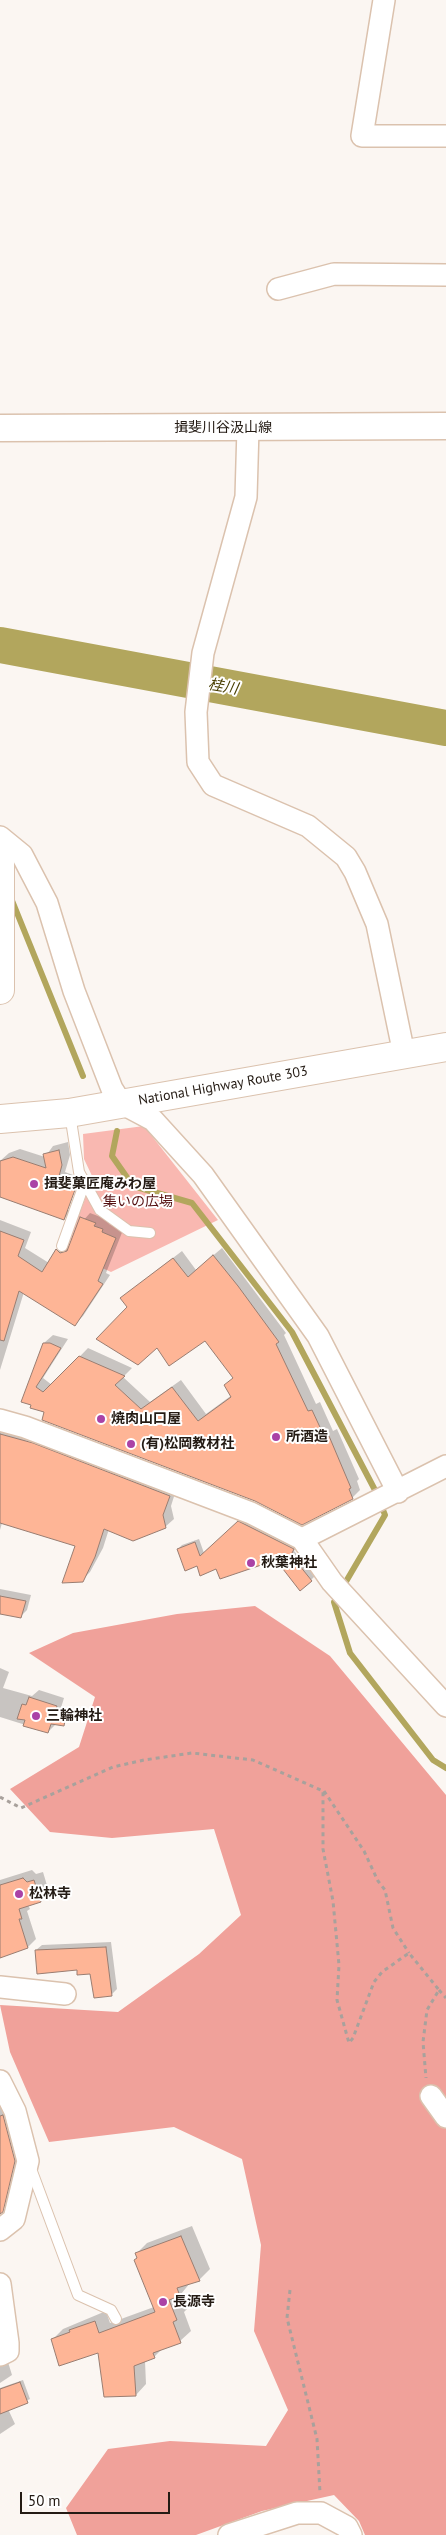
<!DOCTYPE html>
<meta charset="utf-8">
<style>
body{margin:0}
#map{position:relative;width:446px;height:2535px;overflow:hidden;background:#fbf6f2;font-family:"PT Sans",sans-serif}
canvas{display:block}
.scale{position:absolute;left:20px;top:2492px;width:150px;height:22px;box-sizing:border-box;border:2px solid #241b14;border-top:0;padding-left:6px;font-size:15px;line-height:18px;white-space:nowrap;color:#241b14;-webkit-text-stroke:4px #fff;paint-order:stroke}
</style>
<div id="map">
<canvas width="446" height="2535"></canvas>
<div class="scale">50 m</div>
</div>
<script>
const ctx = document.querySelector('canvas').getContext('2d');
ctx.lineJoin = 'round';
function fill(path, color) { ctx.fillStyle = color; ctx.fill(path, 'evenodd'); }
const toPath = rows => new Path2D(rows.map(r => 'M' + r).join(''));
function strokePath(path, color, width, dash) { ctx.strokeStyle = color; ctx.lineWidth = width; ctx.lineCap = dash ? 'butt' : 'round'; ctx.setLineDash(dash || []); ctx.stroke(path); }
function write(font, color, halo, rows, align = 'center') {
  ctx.font = font + ' "PT Sans","Noto Sans JP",sans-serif'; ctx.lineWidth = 4; ctx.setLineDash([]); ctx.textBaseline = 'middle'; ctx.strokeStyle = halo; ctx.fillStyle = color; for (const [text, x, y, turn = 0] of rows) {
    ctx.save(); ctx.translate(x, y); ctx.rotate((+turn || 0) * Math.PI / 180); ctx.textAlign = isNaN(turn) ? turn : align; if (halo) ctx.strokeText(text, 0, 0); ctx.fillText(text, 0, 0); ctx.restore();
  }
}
const green = toPath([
 [144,1126,218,1220,111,1272,65,1251,93,1178,84,1159,83,1134]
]);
const forest = toPath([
 [255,1606,330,1656,446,1795,446,2535,365,2535,359,2521,334,2495,262,2511,196,2535,77,2535,66,2508,108,2449,170,2441,266,2446,288,2410,254,2331,261,2245,242,2159,174,2127,49,2142,10,2052,0,2005,118,2012,199,1954,241,1915,214,1829,112,1838,50,1832,10,1789,79,1747,95,1697,29,1653,73,1633,177,1614]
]);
const shadow = toPath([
 [68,1142,70,1155,65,1172,84,1179,72,1210,64,1219,0,1195,0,1161,9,1153,20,1149,45,1157,53,1146],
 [77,1181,79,1182,69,1210,66,1210],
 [90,1213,111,1221,109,1224,123,1230,106,1273,110,1275,83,1316,75,1324,24,1292,0,1370,0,1220,31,1232,25,1248,49,1263,64,1244,72,1247,82,1222],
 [222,1248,286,1333,284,1335,316,1404,320,1402,333,1431,337,1429,359,1479,357,1481,360,1490,352,1498,256,1500,31,1407,44,1343,53,1335,68,1339,43,1378,52,1385,88,1348,132,1368,123,1377,150,1402,181,1380,206,1414,232,1395,226,1385,234,1377,205,1339,128,1308,121,1298,182,1251,196,1270],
 [0,1424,177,1487,171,1506,174,1519,165,1527,109,1529,103,1548,90,1572,82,1580,77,1545,2,1523,0,1530],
 [243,1518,297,1545,294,1551,315,1576,311,1580,276,1558,217,1568,197,1565,178,1549,182,1545,199,1539,204,1553],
 [0,1589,31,1595,27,1610,20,1617,0,1613],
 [0,1668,9,1672,3,1688,32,1696,39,1690,64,1698,56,1724,48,1732,0,1717],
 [32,1870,36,1874,43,1872,49,1892,40,1901,28,1905,30,1909,27,1911,36,1939,28,1947,0,1957,0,1880],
 [111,1942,117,1989,111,1995,91,1973,36,1950,42,1945],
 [0,2083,24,2151,12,2201,0,2212],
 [192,2226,210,2269,199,2280,190,2283,181,2294,187,2309,184,2312,191,2331,180,2341,164,2347,154,2357,145,2361,146,2384,136,2395,99,2351,52,2340,63,2329,106,2311,110,2323,154,2307,137,2253,147,2243],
 [0,2361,8,2362,12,2375,0,2383],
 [23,2380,30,2399,8,2409,15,2424,0,2434,0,2388]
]);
const stream = toPath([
 [11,898,83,1076],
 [117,1131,112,1156,133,1186,192,1203,292,1332,376,1492,385,1515,334,1602,350,1653,433,1760,446,1768]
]);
const river = toPath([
 [0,645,446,728]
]);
const building = toPath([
 [59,1150,62,1165,58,1180,76,1187,64,1220,0,1197,0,1161,13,1157,46,1168,43,1154,59,1150],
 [80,1217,96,1223,94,1226,103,1229,102,1232,116,1238,98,1281,103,1284,75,1326,19,1291,4,1341,0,1340,0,1231,24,1240,18,1256,42,1272,56,1249,60,1253,67,1251,80,1217],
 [213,1255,238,1286,279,1342,276,1344,308,1411,312,1410,325,1438,329,1436,351,1488,349,1489,353,1499,302,1525,255,1501,42,1420,44,1412,30,1408,31,1405,21,1402,43,1343,50,1343,61,1348,36,1387,43,1392,79,1356,125,1376,115,1385,141,1409,172,1387,198,1421,231,1397,224,1385,233,1378,205,1341,169,1366,157,1348,138,1365,96,1339,127,1307,120,1298,173,1258,188,1277,213,1255],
 [0,1434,33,1443,170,1496,163,1515,166,1528,133,1541,104,1529,95,1557,83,1582,62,1583,75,1546,0,1523,0,1434],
 [238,1521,294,1549,291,1555,312,1581,300,1591,276,1560,220,1579,216,1569,200,1576,197,1566,185,1571,177,1549,195,1542,200,1556,238,1521],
 [0,1596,26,1601,21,1618,0,1614,0,1596],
 [29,1697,57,1706,55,1712,66,1715,64,1726,51,1724,48,1733,23,1726,25,1720,17,1719,22,1704,26,1705,29,1697],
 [23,1878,27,1882,34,1880,41,1902,19,1909,22,1919,19,1919,28,1948,0,1958,0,1885,23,1878],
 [106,1947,112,1996,94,1998,90,1974,77,1975,77,1970,37,1974,35,1950,106,1947],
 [3,2115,15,2161,3,2212,0,2214,0,2116,3,2115],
 [181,2236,200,2281,177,2288,180,2296,169,2300,177,2320,173,2322,181,2343,153,2353,155,2358,134,2366,136,2396,104,2397,98,2353,59,2366,51,2339,70,2332,69,2330,95,2321,99,2333,155,2312,134,2260,137,2258,135,2253,181,2236],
 [20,2382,28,2403,0,2414,0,2389,20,2382]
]);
const path = toPath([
 [324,1791,364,1851,378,1881,385,1890,393,1928,409,1953],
 [0,1797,21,1808,113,1767,144,1760,192,1753,253,1760,323,1791,323,1849,333,1901,339,1965,337,2000,349,2043,353,2038,374,1982,382,1972,409,1953,439,1990,427,2010,423,2042,426,2078],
 [439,1990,446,1998],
 [290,2290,287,2318,317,2439,320,2493]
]);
const service = toPath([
 [70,1114,79,1172,100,1210,129,1231,150,1233],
 [62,1246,85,1182],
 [30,2166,78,2295,111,2310,116,2319]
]);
const minor = toPath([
 [384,0,362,136,446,136],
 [278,289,334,274,446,275],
 [248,428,246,497,203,653,196,712,198,762,213,785,308,826,346,857,355,872,377,924,404,1054],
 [0,837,22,855,47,903,74,991,112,1089,121,1103,153,1120,203,1175,318,1336,398,1492],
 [0,1420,25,1427,251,1513,302,1539,332,1582,446,1706],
 [302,1539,446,1466],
 [0,1987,65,1994],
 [0,2081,15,2111,28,2161,14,2219,0,2230],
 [431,2096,446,2117],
 [0,2284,8,2343,8,2351,0,2355],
 [229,2535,297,2513,321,2513,347,2527,351,2535]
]);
const tertiary = toPath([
 [0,428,446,426]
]);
const trunk = toPath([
 [0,862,0,990],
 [0,1119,69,1113,446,1047]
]);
const markers = [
 [34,1184,5,"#aa42a6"],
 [101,1419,5,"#aa42a6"],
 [276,1437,5,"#aa42a6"],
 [131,1444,5,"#aa42a6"],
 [251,1563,5,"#aa42a6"],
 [36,1716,5,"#aa42a6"],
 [19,1894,5,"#aa42a6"],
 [163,2302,5,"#aa42a6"]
];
const streetNames = [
 ["揖斐川谷汲山線",223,428],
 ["National Highway Route 303",223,1086,-10]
];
const poiNames = [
 ["揖斐菓匠庵みわ屋",44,1184],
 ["焼肉山口屋",111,1419],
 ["所酒造",286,1437],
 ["(有)松岡教材社",141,1444],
 ["秋葉神社",261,1563],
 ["三輪神社",46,1716],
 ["松林寺",29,1894],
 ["長源寺",173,2302]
];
const parkNames = [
 ["集いの広場",138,1202]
];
const waterNames = [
 ["桂川",223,687,10]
];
fill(green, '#f9b8b1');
fill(forest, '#f0a19a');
fill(shadow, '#0003');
strokePath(stream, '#b2a65d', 6);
strokePath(river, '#b2a65d', 36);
fill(building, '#feb596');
strokePath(building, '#997d71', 1);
strokePath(service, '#dbc2ae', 12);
strokePath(minor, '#dbc2ae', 24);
strokePath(tertiary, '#dbc2ae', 29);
strokePath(trunk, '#dbc2ae', 30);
strokePath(path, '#a8a19c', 3, [4, 4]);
strokePath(service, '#fff', 10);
strokePath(minor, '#fff', 21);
strokePath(tertiary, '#fff', 26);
strokePath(trunk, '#fff', 28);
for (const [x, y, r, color] of markers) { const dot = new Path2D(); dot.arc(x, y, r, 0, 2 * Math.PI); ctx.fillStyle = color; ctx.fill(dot); strokePath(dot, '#fff', 2); }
write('14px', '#241b14', '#fff', streetNames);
write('bold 14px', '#241b14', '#fff', poiNames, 'left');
write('14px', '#551011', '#fff', parkNames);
write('italic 15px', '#483e00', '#fff', waterNames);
</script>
